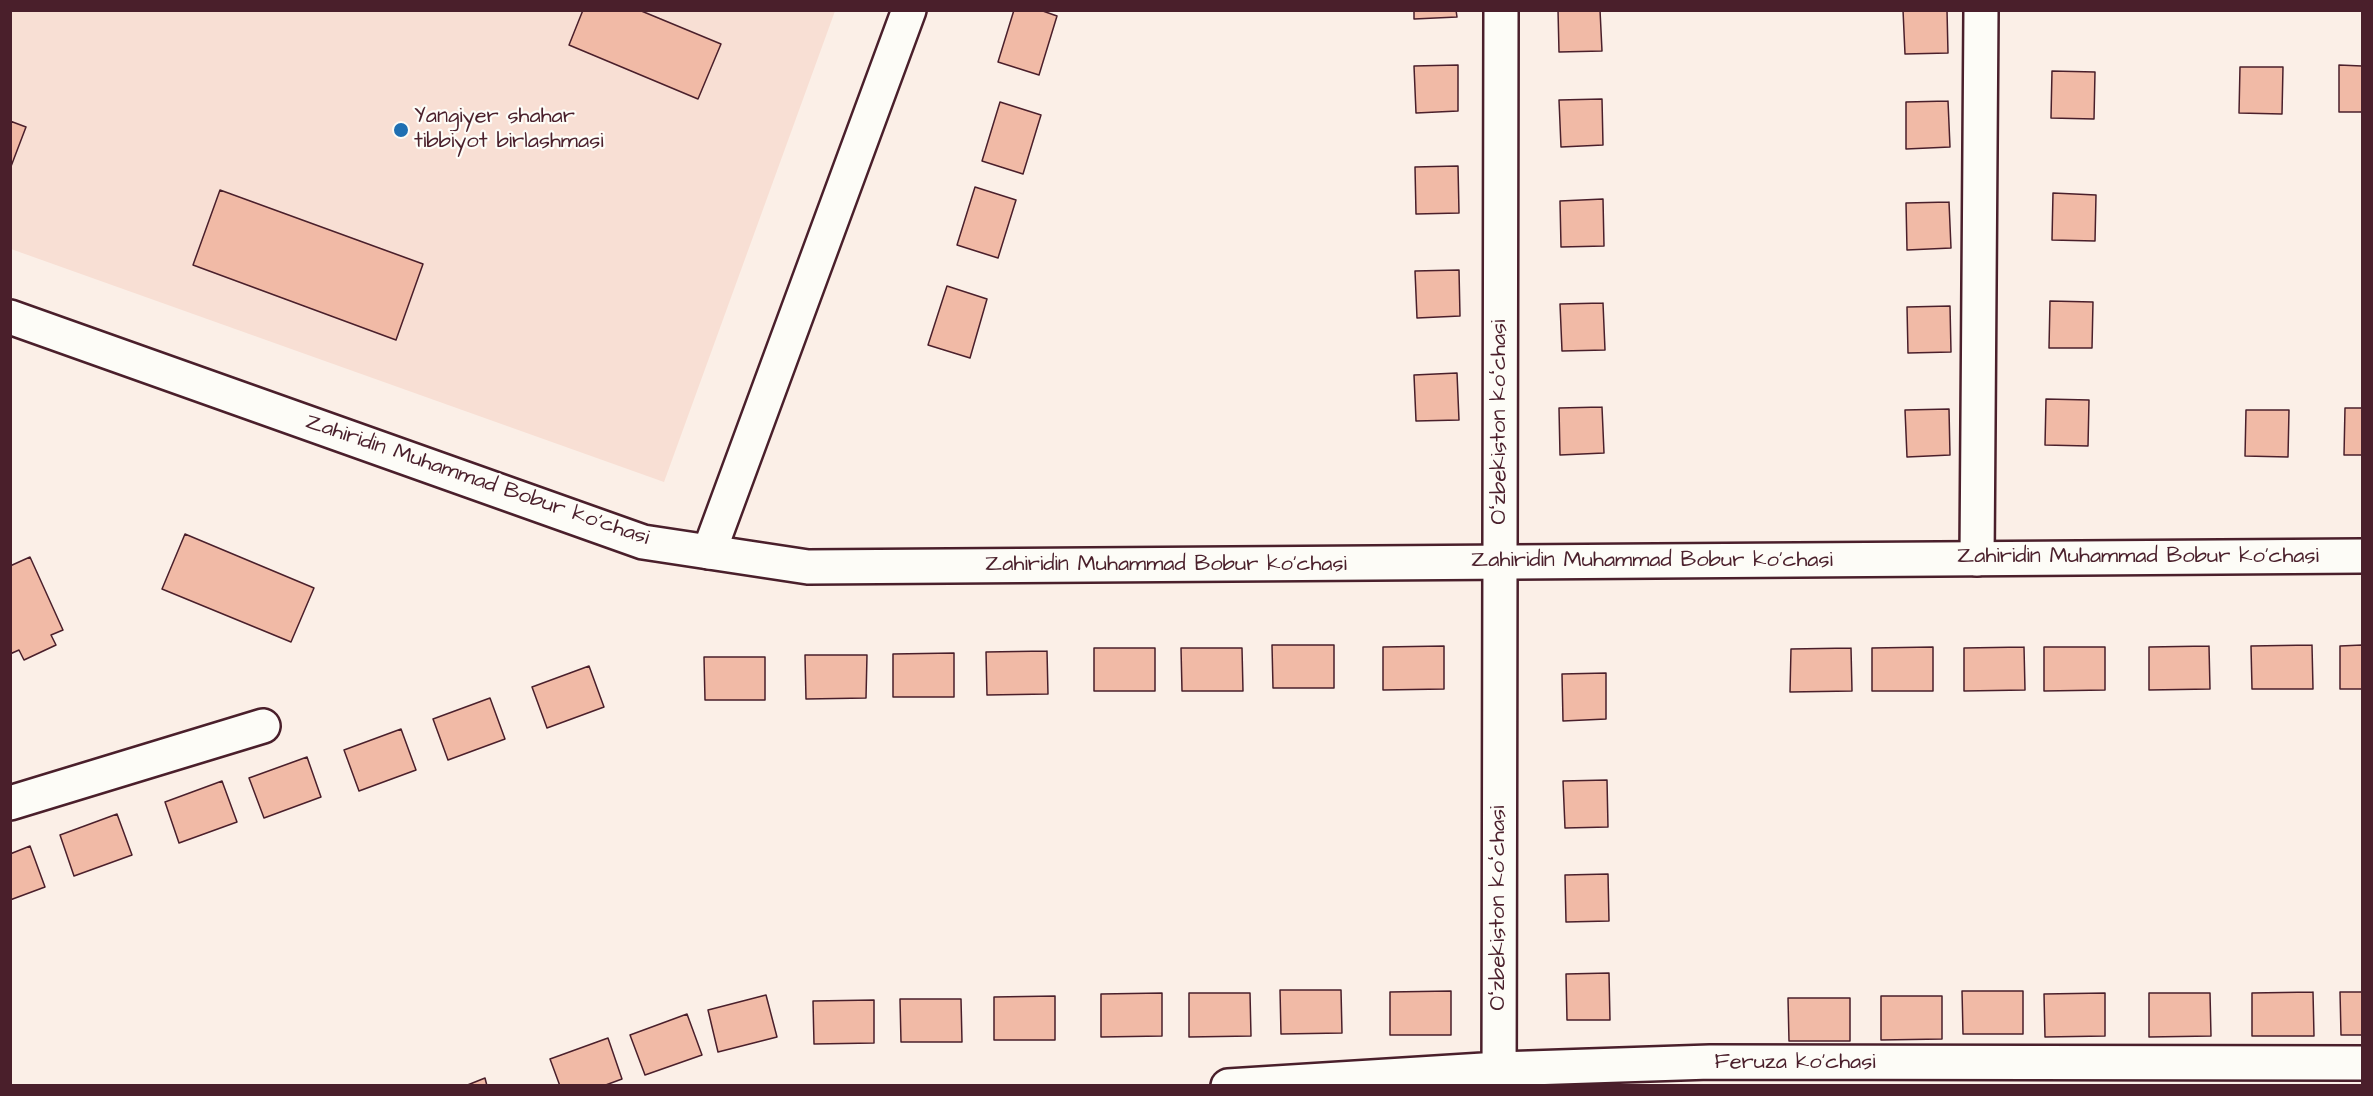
<!DOCTYPE html>
<meta charset="utf-8">
<style>
body{margin:0}
#map{position:relative;width:2373px;height:1096px;overflow:hidden;background:#fbefe7;font-family:"Architects Daughter",sans-serif}
canvas{display:block}
.frame{position:absolute;inset:0;border:12px solid #4a1f2b;pointer-events:none}
</style>
<div id="map">
<canvas width="2373" height="1096"></canvas>
<div class="frame"></div>
</div>
<script>
const ctx = document.querySelector('canvas').getContext('2d');
ctx.lineJoin = 'round';
function fill(path, color) { ctx.fillStyle = color; ctx.fill(path, 'evenodd'); }
const toPath = rows => new Path2D(rows.map(r => 'M' + r).join(''));
function strokePath(path, color, width, dash) { ctx.strokeStyle = color; ctx.lineWidth = width; ctx.lineCap = dash ? 'butt' : 'round'; ctx.setLineDash(dash || []); ctx.stroke(path); }
function write(font, color, halo, rows, align = 'center') {
  ctx.font = font + ' "Architects Daughter",sans-serif'; ctx.lineWidth = 4.5; ctx.setLineDash([]); ctx.textBaseline = 'middle'; ctx.strokeStyle = halo; ctx.fillStyle = color; for (const [text, x, y, turn = 0] of rows) {
    ctx.save(); ctx.translate(x, y); ctx.rotate((+turn || 0) * Math.PI / 180); ctx.textAlign = isNaN(turn) ? turn : align; if (halo) ctx.strokeText(text, 0, 0); ctx.fillText(text, 0, 0); ctx.restore();
  }
}
const built = toPath([
 [11,11,835,11,664,482,11,249]
]);
const building = toPath([
 [583,10,639,10,721,44,698,99,569,45,583,10],
 [1014,10,1040,10,1057,16,1039,75,998,62,1014,10],
 [1414,10,1456,10,1457,17,1414,19,1414,10],
 [1558,10,1600,10,1602,51,1559,52,1558,10],
 [1903,10,1947,10,1948,53,1905,54,1903,10],
 [1458,65,1458,111,1416,113,1414,66,1458,65],
 [2339,65,2362,66,2362,112,2339,112,2339,65],
 [2240,67,2283,67,2282,114,2239,113,2240,67],
 [2052,71,2095,72,2094,119,2051,118,2052,71],
 [1602,99,1603,145,1561,147,1559,100,1602,99],
 [1948,101,1950,147,1906,149,1906,102,1948,101],
 [1000,102,1041,115,1023,174,982,161,1000,102],
 [10,121,26,127,10,169,10,121],
 [1458,166,1459,213,1416,214,1415,167,1458,166],
 [975,187,1016,200,998,258,957,245,975,187],
 [220,190,423,264,396,340,193,265,220,190],
 [2053,193,2096,195,2095,241,2052,240,2053,193],
 [1603,199,1604,246,1561,247,1560,201,1603,199],
 [1949,202,1951,248,1907,250,1906,203,1949,202],
 [1459,270,1460,316,1417,318,1415,271,1459,270],
 [947,286,987,299,970,358,928,345,947,286],
 [2050,301,2093,302,2092,348,2049,348,2050,301],
 [1603,303,1605,350,1562,351,1560,304,1603,303],
 [1950,306,1951,352,1908,353,1907,307,1950,306],
 [1457,373,1459,420,1416,421,1414,375,1457,373],
 [2046,399,2089,400,2088,446,2045,445,2046,399],
 [1602,407,1604,453,1560,455,1559,408,1602,407],
 [2345,408,2362,408,2362,455,2344,455,2345,408],
 [1949,409,1950,455,1907,457,1905,410,1949,409],
 [2246,410,2289,410,2288,457,2245,456,2246,410],
 [185,534,314,588,291,642,162,589,185,534],
 [30,557,63,630,51,635,56,645,24,660,19,650,10,654,10,566,30,557],
 [1272,645,1334,645,1334,688,1273,688,1272,645],
 [2312,645,2313,689,2252,689,2251,646,2312,645],
 [2362,645,2362,689,2340,689,2340,646,2362,645],
 [1444,646,1444,689,1383,690,1383,647,1444,646],
 [2209,646,2210,689,2149,690,2149,647,2209,646],
 [1933,647,1933,691,1872,691,1872,648,1933,647],
 [2024,647,2025,690,1964,691,1964,648,2024,647],
 [2044,647,2105,647,2105,690,2044,691,2044,647],
 [1094,648,1155,648,1155,691,1094,691,1094,648],
 [1181,648,1242,648,1243,691,1182,691,1181,648],
 [1851,648,1852,691,1790,692,1791,649,1851,648],
 [1047,651,1048,694,987,695,986,652,1047,651],
 [954,653,954,697,893,697,893,654,954,653],
 [805,655,867,655,866,698,806,699,805,655],
 [704,657,765,657,765,700,705,700,704,657],
 [589,666,604,707,547,728,532,687,589,666],
 [1606,673,1606,719,1563,721,1562,674,1606,673],
 [490,698,505,739,448,760,433,719,490,698],
 [401,729,416,770,359,791,344,750,401,729],
 [307,757,321,797,264,818,249,778,307,757],
 [1607,780,1608,827,1565,828,1563,781,1607,780],
 [222,781,237,822,179,843,165,802,222,781],
 [117,814,132,855,74,876,60,835,117,814],
 [30,846,45,887,10,900,10,854,30,846],
 [1608,874,1609,921,1566,922,1565,875,1608,874],
 [1609,973,1610,1020,1567,1020,1566,974,1609,973],
 [1280,990,1341,990,1342,1033,1281,1034,1280,990],
 [1451,991,1451,1035,1390,1035,1390,992,1451,991],
 [1962,991,2023,991,2023,1034,1963,1034,1962,991],
 [2313,992,2314,1036,2252,1036,2252,993,2313,992],
 [2340,992,2362,992,2362,1035,2341,1035,2340,992],
 [1162,993,1162,1036,1101,1037,1101,994,1162,993],
 [1189,993,1250,993,1251,1036,1189,1037,1189,993],
 [2105,993,2105,1036,2045,1037,2044,994,2105,993],
 [2149,993,2210,993,2211,1036,2149,1037,2149,993],
 [766,995,777,1037,718,1052,708,1010,766,995],
 [1055,996,1055,1040,994,1040,994,997,1055,996],
 [1881,996,1942,996,1942,1039,1881,1040,1881,996],
 [1788,998,1850,998,1850,1041,1789,1041,1788,998],
 [900,999,961,999,962,1042,901,1042,900,999],
 [874,1000,874,1043,814,1044,813,1001,874,1000],
 [687,1014,702,1055,645,1075,630,1035,687,1014],
 [608,1038,622,1079,603,1086,560,1086,550,1059,608,1038],
 [485,1078,487,1086,465,1086,485,1078]
]);
const minor = toPath([
 [709,552,909,10],
 [1977,559,1981,10],
 [10,803,263,726],
 [1228,1086,1499,1069,1710,1062,2362,1063],
 [1499,1086,1501,10]
]);
const tertiary = toPath([
 [10,317,643,542,808,567,2362,556]
]);
const markers = [
 [401,130,8,"#1f6fb2"]
];
const poiNames = [
 ["Yangiyer shahar",414,117],
 ["tibbiyot birlashmasi",414,142]
];
const streetNames = [
 ["Oʻzbekiston koʻchasi",1500,422,-90],
 ["Zahiridin Muhammad Bobur ko'chasi",477,481,19],
 ["Zahiridin Muhammad Bobur ko'chasi",2138,557],
 ["Zahiridin Muhammad Bobur ko'chasi",1652,561],
 ["Zahiridin Muhammad Bobur ko'chasi",1166,565],
 ["Oʻzbekiston koʻchasi",1499,908,-90],
 ["Feruza ko'chasi",1795,1063]
];
fill(built, '#f8dfd4');
fill(building, '#f1baa6');
strokePath(building, '#4a1f2b', 1.5);
strokePath(minor, '#4a1f2b', 38);
strokePath(tertiary, '#4a1f2b', 38);
strokePath(minor, '#fdfcf7', 33);
strokePath(tertiary, '#fdfcf7', 33);
for (const [x, y, r, color] of markers) { const dot = new Path2D(); dot.arc(x, y, r, 0, 2 * Math.PI); ctx.fillStyle = color; ctx.fill(dot); strokePath(dot, '#fdfcf7', 2); }
write('22px', '#4a1f2b', '#fdfcf7', poiNames, 'left');
write('22px', '#4a1f2b', '#fdfcf7', streetNames);
</script>
